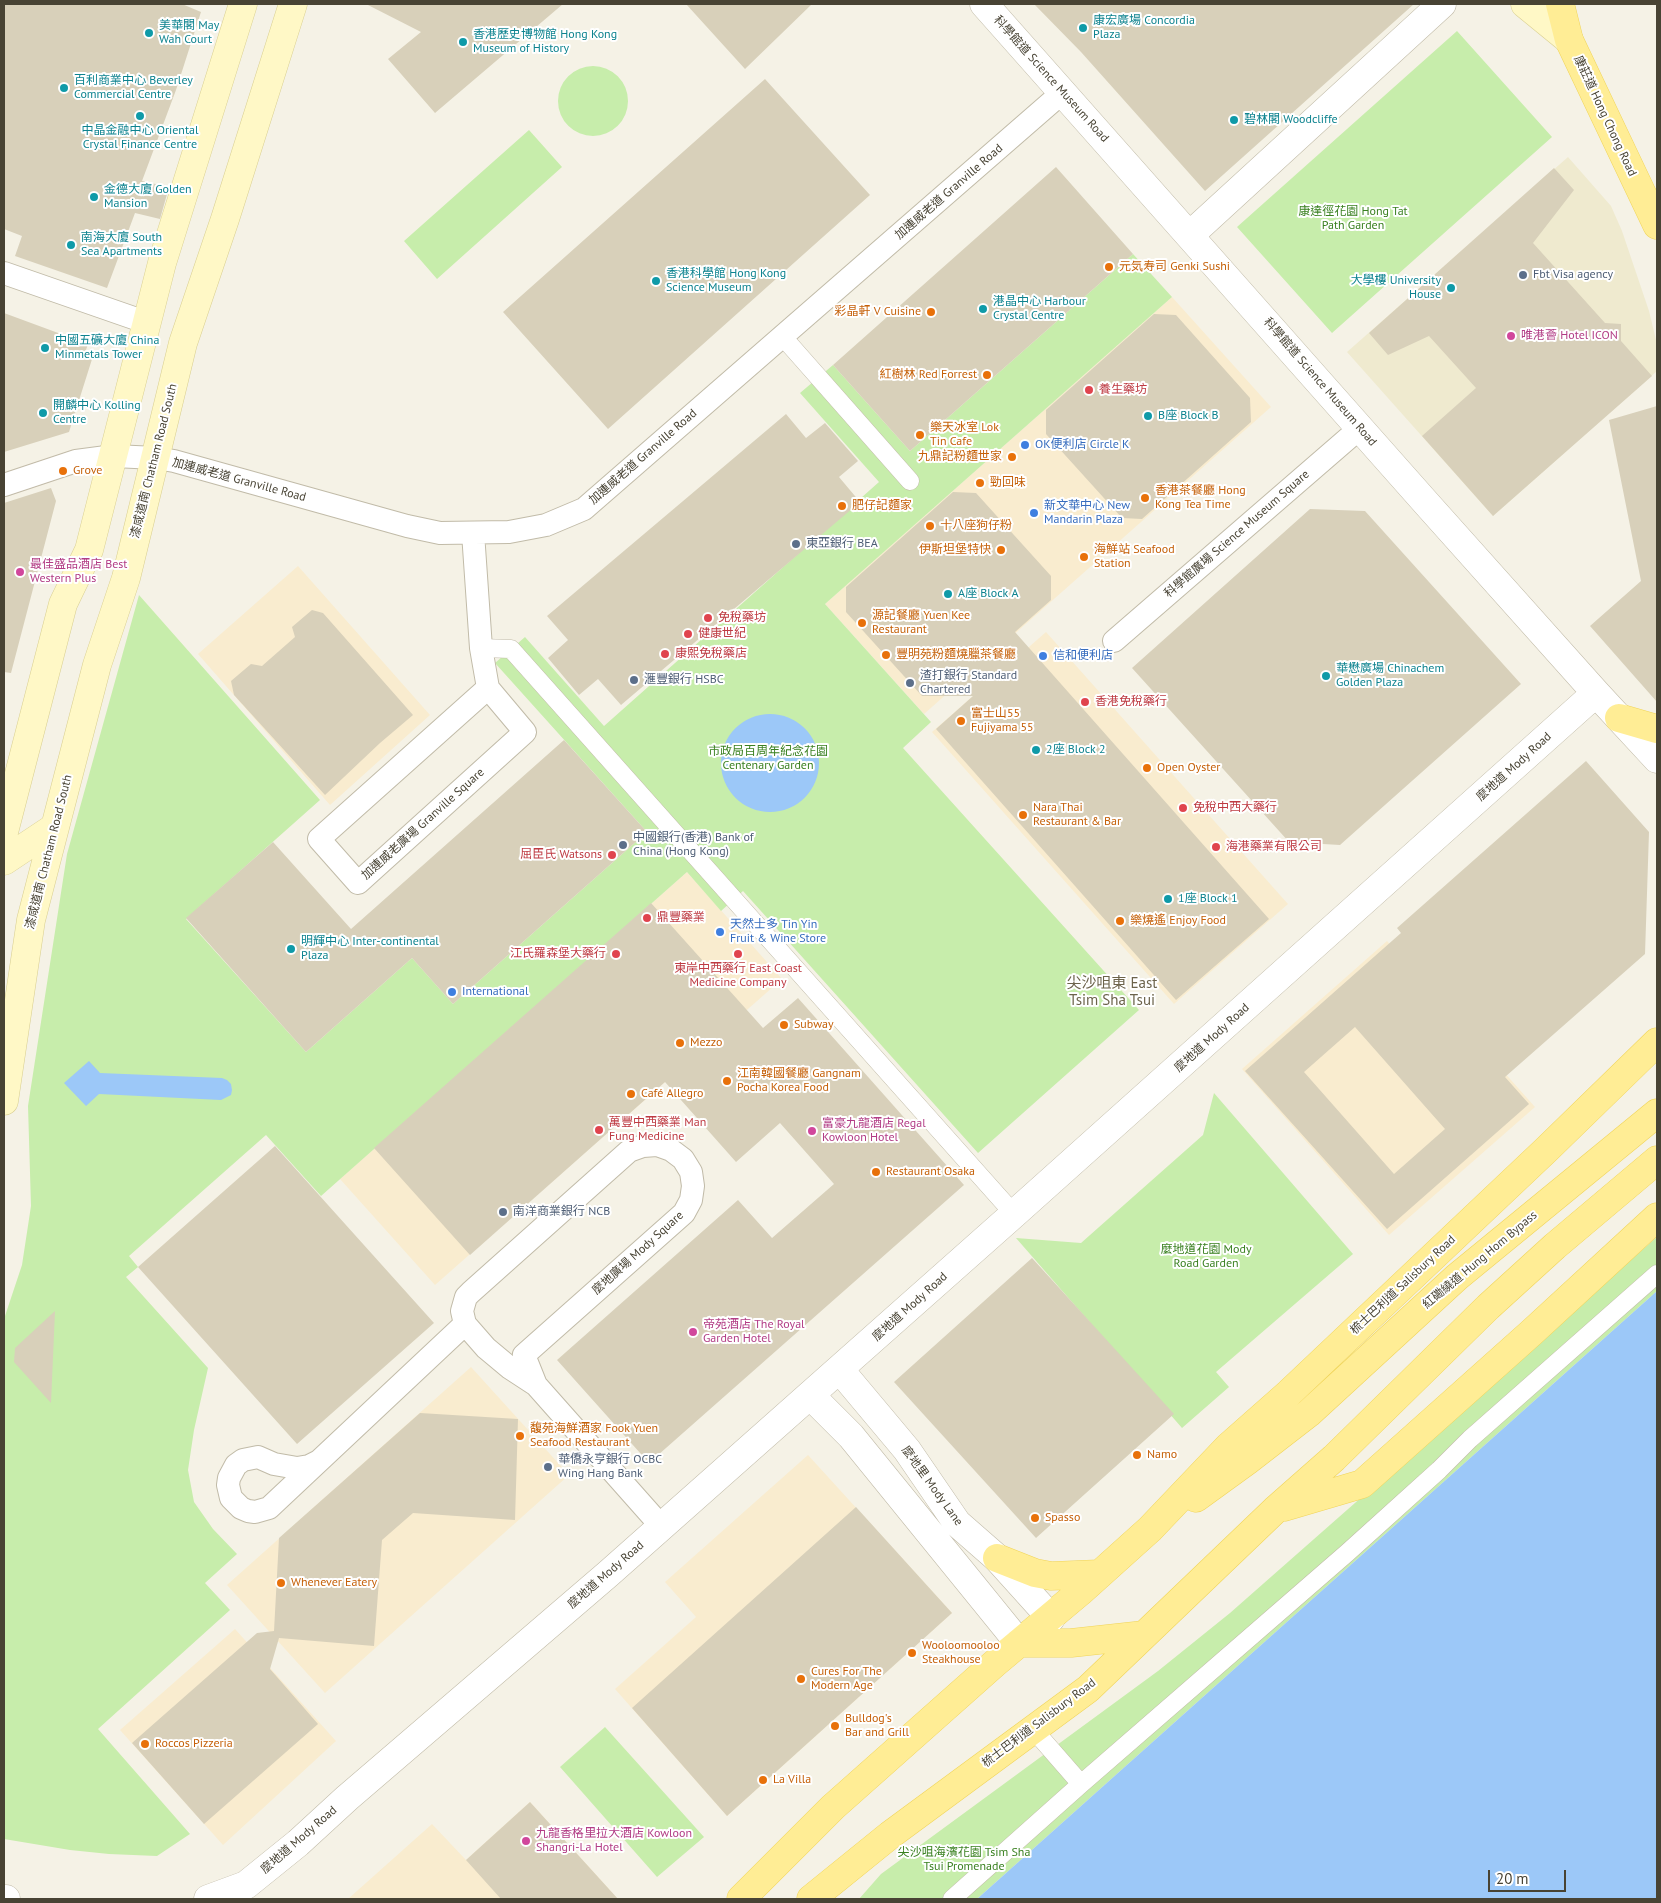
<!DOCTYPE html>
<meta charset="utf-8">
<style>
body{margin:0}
#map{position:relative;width:1661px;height:1903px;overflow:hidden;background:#f5f2e6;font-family:"PT Sans",sans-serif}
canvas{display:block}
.frame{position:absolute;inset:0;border:5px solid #484334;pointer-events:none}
.scale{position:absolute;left:1488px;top:1870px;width:78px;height:22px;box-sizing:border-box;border:2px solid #484334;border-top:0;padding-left:6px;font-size:15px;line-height:18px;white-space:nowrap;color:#484334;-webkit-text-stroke:4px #fff;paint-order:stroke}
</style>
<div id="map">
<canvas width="1661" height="1903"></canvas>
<div class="frame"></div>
<div class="scale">20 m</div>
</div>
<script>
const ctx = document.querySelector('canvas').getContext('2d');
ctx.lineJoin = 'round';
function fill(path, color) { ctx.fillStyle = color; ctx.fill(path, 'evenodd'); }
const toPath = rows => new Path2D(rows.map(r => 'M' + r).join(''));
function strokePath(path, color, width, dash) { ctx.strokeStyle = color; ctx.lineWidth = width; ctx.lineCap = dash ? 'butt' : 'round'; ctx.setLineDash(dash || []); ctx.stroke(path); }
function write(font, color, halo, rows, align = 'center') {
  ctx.font = font + ' "PT Sans","Noto Sans TC",sans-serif'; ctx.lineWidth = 4; ctx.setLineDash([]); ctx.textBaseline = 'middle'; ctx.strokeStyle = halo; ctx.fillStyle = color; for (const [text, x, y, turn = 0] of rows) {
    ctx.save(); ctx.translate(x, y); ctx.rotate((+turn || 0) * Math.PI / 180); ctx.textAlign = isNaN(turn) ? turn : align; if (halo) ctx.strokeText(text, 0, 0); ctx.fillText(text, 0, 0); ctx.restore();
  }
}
const commercial = toPath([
 [1172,297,1271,407,924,714,825,604],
 [298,566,430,715,330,805,198,654],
 [1046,632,1288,904,1174,1004,932,732],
 [687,872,782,979,435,1285,340,1179],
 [1387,941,1535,1107,1389,1235,1242,1069],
 [471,1367,569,1475,325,1693,227,1585],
 [808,1455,952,1613,727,1816,615,1689,696,1617,665,1582],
 [235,1629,336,1741,223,1845,120,1730],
 [530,1802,618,1899,348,1899,432,1824,466,1860]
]);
const education = toPath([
 [1568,157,1611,206,1622,231,1649,311,1657,344,1657,371,1493,516,1347,352]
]);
const green = toPath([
 [1457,31,1552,137,1332,333,1237,227],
 '558 101a35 35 0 1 1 70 0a35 35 0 1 1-70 0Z',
 [529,130,562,167,437,279,404,241],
 [1133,254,1172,297,825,604,931,722,903,748,1139,1010,978,1153,743,891,721,911,687,872,321,1196,266,1135,129,1256,138,1267,126,1277,208,1368,194,1430,188,1470,194,1502,213,1529,237,1554,205,1583,230,1610,98,1729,190,1834,157,1856,109,1854,70,1850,4,1839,4,1319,22,1265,31,1206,28,1106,67,854,139,595,320,800,186,919,306,1052,412,958,453,1004,647,832,495,663,525,637,604,726,879,482,800,393,833,365,910,451],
 [1214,1093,1353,1254,1216,1372,1229,1387,1182,1428,1016,1238,1081,1243,1203,1135],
 [1657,1237,1657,1291,977,1899,859,1899,881,1874,1158,1671,1230,1613],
 [605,1727,704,1837,657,1877,560,1767]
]);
const water = toPath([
 '721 763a49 49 0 1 1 98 0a49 49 0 1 1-98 0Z',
 [89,1061,100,1073,222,1078,227,1080,231,1084,232,1090,231,1095,221,1100,99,1094,86,1106,64,1083],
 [1657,1291,1657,1899,977,1899]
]);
const building = toPath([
 [4,4,182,4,201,12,176,90,142,181,169,187,160,219,135,213,107,288,15,256,22,236,4,229],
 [366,4,563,4,435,113,388,59,421,32],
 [686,4,812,4,745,69],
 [1034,4,1414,4,1205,191,1081,52],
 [765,79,870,195,608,429,503,312],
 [1056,167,1133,254,910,451,833,365],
 [1554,168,1574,190,1533,243,1605,323,1621,324,1621,341,1652,376,1493,516,1422,436,1476,388,1429,336,1388,355,1369,333],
 [4,313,88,344,85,353,93,356,69,432,4,452],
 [1154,314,1176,315,1250,398,1251,422,1142,519,1122,518,1046,434,1046,410],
 [1657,406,1657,702,1590,626,1641,581,1609,420],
 [786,414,806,438,825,423,858,461,839,477,860,502,621,705,598,679,579,695,548,658,568,640,547,616],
 [51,488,56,501,11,673,4,672,4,503],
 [953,492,976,493,1051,576,1051,600,1015,632,1269,919,1176,1000,936,729,973,696,922,696,846,612,846,587],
 [1310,509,1365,511,1521,684,1340,845,1289,842,1132,668],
 [312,610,323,613,413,715,380,743,325,795,234,695,231,681,251,664,262,666,295,637,292,627],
 [564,740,647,832,453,1004,412,958,306,1052,186,918,273,842,351,929],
 [1586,761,1649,832,1645,954,1505,1077,1529,1104,1387,1229,1245,1071,1401,933,1397,928],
 [1355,1027,1445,1129,1394,1174,1304,1072],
 [651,903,763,1028,798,998,964,1185,649,1463,557,1360,738,1200,772,1238,834,1184,780,1123,736,1162,665,1082,470,1255,374,1148],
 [275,1146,434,1323,297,1444,138,1267],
 [1032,1258,1174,1414,1036,1538,894,1382],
 [55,1311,51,1403,14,1362,15,1348],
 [420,1413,518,1419,515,1520,413,1513,382,1540,374,1646,279,1638,270,1669,318,1724,204,1824,132,1743,257,1633,274,1631,279,1538],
 [856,1507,952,1613,727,1816,632,1708],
 [530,1802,618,1899,501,1899,466,1860]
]);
const pedestrian = toPath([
 [783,337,910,481],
 [481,648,511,649,1014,1214],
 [1033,1729,1081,1784],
 [952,1899,1081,1784,1347,1553,1439,1470,1470,1439,1657,1274]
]);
const minor = toPath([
 [4,273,148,323],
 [4,485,76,461,114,456,156,458,174,461,407,526,440,533,509,532,546,525,584,509,1063,92],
 [473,533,481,648,488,688,525,732,358,883,319,839,488,688],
 [1114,641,1360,428],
 [536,1385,524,1355,684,1213,691,1200,693,1186,691,1172,683,1159,671,1150,657,1145,643,1146,629,1151,471,1292,466,1297,462,1311,465,1324,486,1348,510,1368,536,1385,661,1526],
 [319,1461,309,1466,297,1468,274,1464,258,1457,243,1460,236,1465,229,1478,228,1485,231,1498,241,1508,248,1511,255,1512,269,1508,465,1324]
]);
const tertiary = toPath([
 [984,4,1427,504,1596,693,1657,759],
 [1190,235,1442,4],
 [840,1370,907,1450,957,1523,997,1558,1051,1618],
 [810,1395,851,1436,1019,1643],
 [4,1899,6,1899],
 [208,1899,246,1885,298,1843,347,1798,608,1574,1014,1214,1596,693]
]);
const secondary = toPath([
 [1525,4,1569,40],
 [4,832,63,604,89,550,162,263,243,4],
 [4,861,55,827],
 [4,1101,31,920,97,665,126,578,183,343,225,219,293,4]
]);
const primary = toPath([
 [1560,4,1569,40,1657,225],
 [1619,718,1657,729],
 [1196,1498,1247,1461,1309,1413,1457,1277,1657,1113],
 [1284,1507,1362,1484,1531,1333,1657,1217],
 [997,1558,1035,1573,1051,1576,1099,1574],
 [1019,1643,1071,1643,1144,1635],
 [741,1899,833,1807,994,1664,1080,1592,1150,1529,1229,1446,1289,1393,1546,1150,1657,1042],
 [811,1899,890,1835,1088,1689,1275,1510,1334,1458,1488,1307,1555,1246,1657,1160]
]);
const markers = [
 [1083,28,5,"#0f9aa8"],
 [149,33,5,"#0f9aa8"],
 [463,42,5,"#0f9aa8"],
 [64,88,5,"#0f9aa8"],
 [140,116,5,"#0f9aa8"],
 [1234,120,5,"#0f9aa8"],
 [94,197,5,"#0f9aa8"],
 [71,245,5,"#0f9aa8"],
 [1109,267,5,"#e8710a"],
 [1523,275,5,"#5c6f8a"],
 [656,281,5,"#0f9aa8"],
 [1451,288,5,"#0f9aa8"],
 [983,309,5,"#0f9aa8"],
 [931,312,5,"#e8710a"],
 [1511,336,5,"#d1479c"],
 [45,348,5,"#0f9aa8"],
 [987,375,5,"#e8710a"],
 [1089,390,5,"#e0444e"],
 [43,413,5,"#0f9aa8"],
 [1148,416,5,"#0f9aa8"],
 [920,435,5,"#e8710a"],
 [1025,445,5,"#3f7fe0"],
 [1012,457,5,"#e8710a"],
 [63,471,5,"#e8710a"],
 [980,483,5,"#e8710a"],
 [1145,498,5,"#e8710a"],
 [842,506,5,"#e8710a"],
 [1034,513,5,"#3f7fe0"],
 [930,526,5,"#e8710a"],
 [796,544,5,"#5c6f8a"],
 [1001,550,5,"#e8710a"],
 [1084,557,5,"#e8710a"],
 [20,572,5,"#d1479c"],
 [948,594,5,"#0f9aa8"],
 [708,618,5,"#e0444e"],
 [862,623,5,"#e8710a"],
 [688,634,5,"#e0444e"],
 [665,654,5,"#e0444e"],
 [886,655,5,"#e8710a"],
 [1043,656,5,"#3f7fe0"],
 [1326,676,5,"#0f9aa8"],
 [634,680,5,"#5c6f8a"],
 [910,683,5,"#5c6f8a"],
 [1085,702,5,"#e0444e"],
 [961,721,5,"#e8710a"],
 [1036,750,5,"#0f9aa8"],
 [1147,768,5,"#e8710a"],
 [1183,808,5,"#e0444e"],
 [1023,815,5,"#e8710a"],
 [623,845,5,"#5c6f8a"],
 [1216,847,5,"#e0444e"],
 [612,855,5,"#e0444e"],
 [1168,899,5,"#0f9aa8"],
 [647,918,5,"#e0444e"],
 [1120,921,5,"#e8710a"],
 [720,932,5,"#3f7fe0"],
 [291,949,5,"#0f9aa8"],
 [616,954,5,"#e0444e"],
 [738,954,5,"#e0444e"],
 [452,992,5,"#3f7fe0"],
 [784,1025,5,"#e8710a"],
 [680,1043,5,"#e8710a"],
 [727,1081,5,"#e8710a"],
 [631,1094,5,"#e8710a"],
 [599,1130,5,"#e0444e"],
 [812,1131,5,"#d1479c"],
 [876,1172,5,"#e8710a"],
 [503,1212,5,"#5c6f8a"],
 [693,1332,5,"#d1479c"],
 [520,1436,5,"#e8710a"],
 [1137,1455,5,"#e8710a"],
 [548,1467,5,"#5c6f8a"],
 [1035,1518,5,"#e8710a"],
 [281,1583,5,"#e8710a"],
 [912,1653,5,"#e8710a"],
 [801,1679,5,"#e8710a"],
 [835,1726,5,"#e8710a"],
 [145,1744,5,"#e8710a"],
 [763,1780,5,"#e8710a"],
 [526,1841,5,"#d1479c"]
];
const cultureNames = [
 ["康宏廣場 Concordia",1093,21],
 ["Plaza",1093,35],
 ["美華閣 May",159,26],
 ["Wah Court",159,40],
 ["香港歷史博物館 Hong Kong",473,35],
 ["Museum of History",473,49],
 ["百利商業中心 Beverley",74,81],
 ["Commercial Centre",74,95],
 ["碧林閣 Woodcliffe",1244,120],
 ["中晶金融中心 Oriental",140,131,"center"],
 ["Crystal Finance Centre",140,145,"center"],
 ["金德大廈 Golden",104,190],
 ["Mansion",104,204],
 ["南海大廈 South",81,238],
 ["Sea Apartments",81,252],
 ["香港科學館 Hong Kong",666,274],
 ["Science Museum",666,288],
 ["大學樓 University",1441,281,"right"],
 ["House",1441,295,"right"],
 ["港晶中心 Harbour",993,302],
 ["Crystal Centre",993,316],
 ["中國五礦大廈 China",55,341],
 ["Minmetals Tower",55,355],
 ["開麟中心 Kolling",53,406],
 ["Centre",53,420],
 ["B座 Block B",1158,416],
 ["A座 Block A",958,594],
 ["華懋廣場 Chinachem",1336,669],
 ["Golden Plaza",1336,683],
 ["2座 Block 2",1046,750],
 ["1座 Block 1",1178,899],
 ["明輝中心 Inter-continental",301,942],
 ["Plaza",301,956]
];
const streetNames = [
 ["科學館道 Science Museum Road",1051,79,48],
 ["康莊道 Hong Chong Road",1605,116,65],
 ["加連威老道 Granville Road",949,192,-41],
 ["科學館道 Science Museum Road",1320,382,49],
 ["加連威老道 Granville Road",643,457,-41],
 ["漆咸道南 Chatham Road South",154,461,-76],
 ["加連威老道 Granville Road",239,480,15],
 ["科學館廣場 Science Museum Square",1237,534,-41],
 ["麼地道 Mody Road",1514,767,-42],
 ["加連威老廣場 Granville Square",423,824,-42],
 ["漆咸道南 Chatham Road South",49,852,-76],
 ["麼地道 Mody Road",1212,1038,-42],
 ["麼地廣場 Mody Square",638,1253,-42],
 ["紅磡繞道 Hung Hom Bypass",1480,1260,-40],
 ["梳士巴利道 Salisbury Road",1403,1285,-43],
 ["麼地道 Mody Road",910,1307,-42],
 ["麼地里 Mody Lane",932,1486,54],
 ["麼地道 Mody Road",606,1575,-41],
 ["梳士巴利道 Salisbury Road",1039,1723,-37],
 ["麼地道 Mody Road",299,1840,-41]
];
const parkNames = [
 ["康達徑花園 Hong Tat",1353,212],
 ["Path Garden",1353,226],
 ["市政局百周年紀念花園",768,752],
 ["Centenary Garden",768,766],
 ["麼地道花園 Mody",1206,1250],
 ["Road Garden",1206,1264],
 ["尖沙咀海濱花園 Tsim Sha",964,1853],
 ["Tsui Promenade",964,1867]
];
const foodNames = [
 ["元気寿司 Genki Sushi",1119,267],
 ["彩晶軒 V Cuisine",921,312,"right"],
 ["紅樹林 Red Forrest",977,375,"right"],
 ["樂天冰室 Lok",930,428],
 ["Tin Cafe",930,442],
 ["九鼎記粉麵世家",1002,457,"right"],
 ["Grove",73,471],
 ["勁回味",990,483],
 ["香港茶餐廳 Hong",1155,491],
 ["Kong Tea Time",1155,505],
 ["肥仔記麵家",852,506],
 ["十八座狗仔粉",940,526],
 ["伊斯坦堡特快",991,550,"right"],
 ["海鮮站 Seafood",1094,550],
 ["Station",1094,564],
 ["源記餐廳 Yuen Kee",872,616],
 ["Restaurant",872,630],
 ["豐明苑粉麵燒臘茶餐廳",896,655],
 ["富士山55",971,714],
 ["Fujiyama 55",971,728],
 ["Open Oyster",1157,768],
 ["Nara Thai",1033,808],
 ["Restaurant & Bar",1033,822],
 ["樂燒遙 Enjoy Food",1130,921],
 ["Subway",794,1025],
 ["Mezzo",690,1043],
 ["江南韓國餐廳 Gangnam",737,1074],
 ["Pocha Korea Food",737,1088],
 ["Café Allegro",641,1094],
 ["Restaurant Osaka",886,1172],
 ["馥苑海鮮酒家 Fook Yuen",530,1429],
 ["Seafood Restaurant",530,1443],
 ["Namo",1147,1455],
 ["Spasso",1045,1518],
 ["Whenever Eatery",291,1583],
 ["Wooloomooloo",922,1646],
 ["Steakhouse",922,1660],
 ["Cures For The",811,1672],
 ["Modern Age",811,1686],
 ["Bulldog's",845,1719],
 ["Bar and Grill",845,1733],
 ["Roccos Pizzeria",155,1744],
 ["La Villa",773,1780]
];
const serviceNames = [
 ["Fbt Visa agency",1533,275],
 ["東亞銀行 BEA",806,544],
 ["渣打銀行 Standard",920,676],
 ["Chartered",920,690],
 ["滙豐銀行 HSBC",644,680],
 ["中國銀行(香港) Bank of",633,838],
 ["China (Hong Kong)",633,852],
 ["南洋商業銀行 NCB",513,1212],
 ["華僑永亨銀行 OCBC",558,1460],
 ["Wing Hang Bank",558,1474]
];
const hotelNames = [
 ["唯港薈 Hotel ICON",1521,336],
 ["最佳盛品酒店 Best",30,565],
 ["Western Plus",30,579],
 ["富豪九龍酒店 Regal",822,1124],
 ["Kowloon Hotel",822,1138],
 ["帝苑酒店 The Royal",703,1325],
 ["Garden Hotel",703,1339],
 ["九龍香格里拉大酒店 Kowloon",536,1834],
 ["Shangri-La Hotel",536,1848]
];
const healthNames = [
 ["養生藥坊",1099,390],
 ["免稅藥坊",718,618],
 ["健康世紀",698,634],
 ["康熙免稅藥店",675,654],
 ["香港免稅藥行",1095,702],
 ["免稅中西大藥行",1193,808],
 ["海港藥業有限公司",1226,847],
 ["屈臣氏 Watsons",602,855,"right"],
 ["鼎豐藥業",657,918],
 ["江氏羅森堡大藥行",606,954,"right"],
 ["東岸中西藥行 East Coast",738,969,"center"],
 ["Medicine Company",738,983,"center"],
 ["萬豐中西藥業 Man",609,1123],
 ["Fung Medicine",609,1137]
];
const shopNames = [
 ["OK便利店 Circle K",1035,445],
 ["新文華中心 New",1044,506],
 ["Mandarin Plaza",1044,520],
 ["信和便利店",1053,656],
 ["天然士多 Tin Yin",730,925],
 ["Fruit & Wine Store",730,939],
 ["International",462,992]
];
const quarterNames = [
 ["尖沙咀東 East",1112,984],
 ["Tsim Sha Tsui",1112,1001]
];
fill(commercial, '#f9eccf');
fill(education, '#efeacf');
fill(green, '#c7edab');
fill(water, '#9cc8f8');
fill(building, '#d8d0ba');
strokePath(pedestrian, '#c1bba8', 19);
strokePath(minor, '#c1bba8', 24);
strokePath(tertiary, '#c1bba8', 29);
strokePath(secondary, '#d9cf91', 29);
strokePath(primary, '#f0d459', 29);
strokePath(pedestrian, '#fff', 18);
strokePath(minor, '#fff', 22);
strokePath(tertiary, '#fff', 28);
strokePath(secondary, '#fff8c6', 28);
strokePath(primary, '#ffed95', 28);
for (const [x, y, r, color] of markers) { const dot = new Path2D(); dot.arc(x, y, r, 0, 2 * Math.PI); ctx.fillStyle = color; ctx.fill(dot); strokePath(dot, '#fff', 2); }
write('12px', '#0d838f', '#fff', cultureNames, 'left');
write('12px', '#484334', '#fff', streetNames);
write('12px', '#3a8121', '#fff', parkNames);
write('12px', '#c56008', '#fff', foodNames, 'left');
write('12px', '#4e5e75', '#fff', serviceNames, 'left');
write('12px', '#b23c85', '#fff', hotelNames, 'left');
write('12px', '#be3a42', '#fff', healthNames, 'left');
write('12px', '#366cbe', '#fff', shopNames, 'left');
write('15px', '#6c634b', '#fff', quarterNames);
</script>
